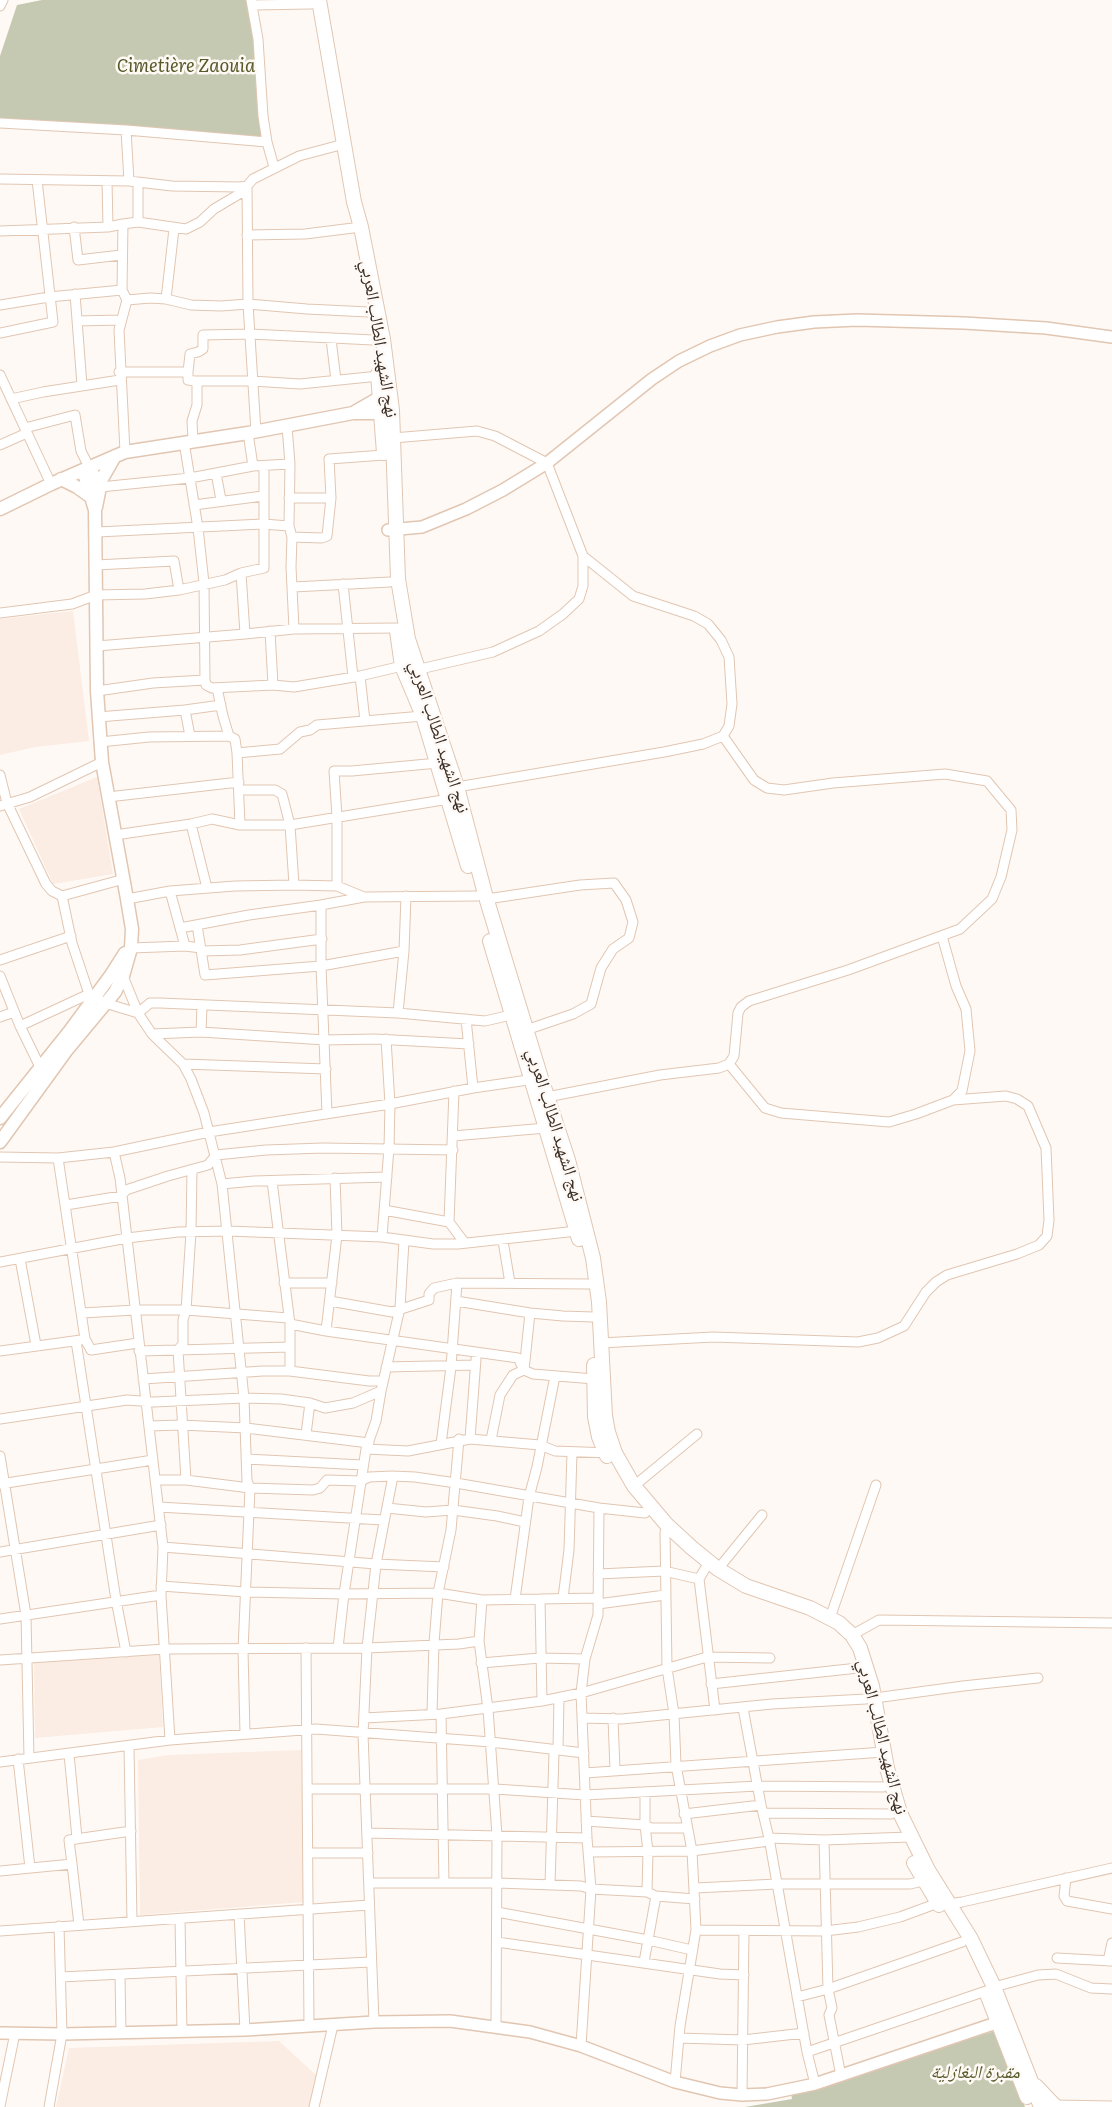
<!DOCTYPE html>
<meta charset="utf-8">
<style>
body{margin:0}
canvas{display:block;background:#fff9f5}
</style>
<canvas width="1112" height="2107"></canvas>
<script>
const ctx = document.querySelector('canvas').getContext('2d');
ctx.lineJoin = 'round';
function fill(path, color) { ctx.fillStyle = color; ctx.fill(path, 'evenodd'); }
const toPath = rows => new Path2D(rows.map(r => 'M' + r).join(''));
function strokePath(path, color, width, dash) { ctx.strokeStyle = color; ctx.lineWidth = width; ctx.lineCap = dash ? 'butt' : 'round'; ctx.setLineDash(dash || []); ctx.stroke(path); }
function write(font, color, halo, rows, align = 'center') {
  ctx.font = font + ' Literata,"Noto Naskh Arabic",serif'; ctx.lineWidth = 5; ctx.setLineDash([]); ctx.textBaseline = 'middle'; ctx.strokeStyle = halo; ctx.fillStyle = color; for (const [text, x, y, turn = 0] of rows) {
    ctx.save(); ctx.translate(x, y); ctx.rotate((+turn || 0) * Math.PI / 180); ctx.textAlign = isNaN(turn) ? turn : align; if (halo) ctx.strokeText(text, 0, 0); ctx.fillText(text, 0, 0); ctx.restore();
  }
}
const built = toPath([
 [73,611,89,741,35,747,0,755,0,619],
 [97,777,113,874,53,884,19,809],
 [159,1655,163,1727,35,1738,34,1663],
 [301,1750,304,1902,140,1915,138,1760,168,1755],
 [279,2041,317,2076,310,2107,56,2107,69,2048]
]);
const green = toPath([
 [42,0,249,0,263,139,0,120,0,56,17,5],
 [995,2031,1025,2107,745,2107,792,2099,791,2094,841,2076]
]);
const minor = toPath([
 [251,0,258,39,263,116,267,142,274,167],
 [252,5,311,4],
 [0,6,3,0],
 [0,123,126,130,267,142],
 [126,130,129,181],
 [0,179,129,181,172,186,240,187,247,186,253,179,299,156,344,144],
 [107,181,108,227],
 [247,186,248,304,256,432],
 [138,222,138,182],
 [123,224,138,222,186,229,200,222,214,209,246,190],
 [74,227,78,260,121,255],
 [0,231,108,227,123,224,122,290,127,300,150,298,166,299,191,305,221,306,248,304,307,309,368,312],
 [247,235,305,234,361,227],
 [75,294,82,385],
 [166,299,174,229],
 [0,305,49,297,122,290],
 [77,321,121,320],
 [0,333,53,322,37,180],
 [331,339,336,380],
 [119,372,188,372,188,380,194,381,252,381,300,384,379,376],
 [188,372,190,354,198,352,203,349,203,335,250,334,373,340],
 [0,375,51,484],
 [11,399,43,392,120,380],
 [287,426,290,464,289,526,292,537,291,567,294,629],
 [25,428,75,415,81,451,89,467],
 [248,433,253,466],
 [393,438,477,431,495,436,547,463,583,556,633,596,694,616,708,624,721,640,729,657,732,704,729,726,723,736,703,744,664,752,457,787],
 [193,441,192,421,197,405,197,381],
 [184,442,198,528,204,583,205,680,206,685,212,688,273,685,294,687,360,676,402,666,416,670,493,652,539,631,563,614,579,599,583,586,583,556],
 [0,445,27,433],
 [125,452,119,330,127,300],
 [216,473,221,500],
 [100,487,190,478,253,466,290,464],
 [289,498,331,498],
 [194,505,263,496],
 [97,532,263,524,289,526],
 [292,537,322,538,327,536,331,498,329,459,384,455],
 [96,565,174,561,179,590],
 [241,573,264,568,264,467],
 [343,584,353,677],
 [293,587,390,582],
 [0,613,72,604,96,595,145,594,179,590,225,580,241,573,245,634,294,629,397,628],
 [270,631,273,685],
 [97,646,245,634],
 [360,676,365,721],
 [217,688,223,716,229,736,235,739,237,753,240,825],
 [97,691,153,683,205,680],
 [185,710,190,736],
 [98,717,185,710,221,705],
 [100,742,149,737,229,736],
 [237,753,280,749,300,732,310,730,317,725,423,716],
 [0,775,7,803,46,884,52,891,62,896,124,879],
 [240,790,275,790,282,794,290,825,294,885],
 [108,797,239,782],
 [0,806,30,797,102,762],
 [191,824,207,888],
 [115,835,191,824,212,819,240,825,290,825,449,799],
 [337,886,337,817,334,771,352,771,438,763],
 [170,891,185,946],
 [62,896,72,943,89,994,105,1003,138,1013],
 [127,899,170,891,235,886,294,885,337,886,364,897,477,896],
 [487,899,580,885,614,883,626,900,633,922,629,938,613,949,601,968,591,1004,573,1014,526,1030],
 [321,905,321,966,327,1114],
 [197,925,205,975,321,966,404,951,406,896],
 [180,928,249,915,321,905,364,897],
 [131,948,185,946,201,948],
 [202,951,240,950,322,939],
 [0,960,71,936],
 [0,976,20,1026,41,1069],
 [123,976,138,1013,152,1034,183,1064,191,1079,204,1113,222,1184,244,1398,247,1481,250,1488,243,1650,245,1734],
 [138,1013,150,1003,160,1003,398,1013,485,1021,511,1015],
 [398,1013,404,951],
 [0,1017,14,1012],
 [466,1019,473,1088],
 [20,1026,89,994],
 [201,1032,202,1005],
 [152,1034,201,1032,325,1040,375,1039,469,1044],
 [183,1064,326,1069],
 [729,1064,765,1108,781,1113,889,1122,916,1114,953,1100,962,1091,970,1051,966,1009,956,986,942,936],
 [454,1091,449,1222,464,1242],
 [547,1097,660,1075,719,1068,729,1064,734,1056,738,1013,741,1007,749,1001,848,970,960,929,992,899,1001,877,1012,830,1011,810,987,781,945,774,833,783,784,790,767,788,754,780,723,736],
 [453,1136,546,1128],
 [114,1152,120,1178,163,1547,161,1595,170,1740],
 [0,1157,58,1158,114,1152,209,1132,390,1104,473,1088,535,1079],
 [58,1158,85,1339,91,1350,138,1343],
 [272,1181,290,1324,290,1371],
 [222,1184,254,1181,387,1177],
 [66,1205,121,1196,126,1190,168,1176,208,1165,216,1155,266,1150,323,1148,453,1150],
 [384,1210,449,1222],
 [382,1237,389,1148,390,1104,386,1039],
 [503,1241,510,1283],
 [20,1259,36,1345],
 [0,1262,127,1238,178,1232,228,1231,382,1237,433,1244,458,1244,577,1231],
 [284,1283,332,1283],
 [330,1301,392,1312,429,1300,429,1294,434,1288,457,1283,589,1284],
 [456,1301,530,1313,563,1316,593,1317],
 [82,1313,135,1310,186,1310,288,1318],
 [290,1324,326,1331,511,1357,518,1358,524,1370,533,1374,594,1379],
 [326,1331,337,1235,335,1178],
 [76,1341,116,1600,126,1652],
 [601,1343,713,1337,858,1342,878,1338,904,1326,926,1292,936,1282,947,1275,1017,1254,1039,1245,1047,1236,1049,1220,1046,1148,1028,1106,1017,1099,1006,1096,953,1100],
 [0,1351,81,1340],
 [139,1351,290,1347],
 [386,1367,475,1365],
 [143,1379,263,1371,290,1371,369,1381,383,1381],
 [0,1419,127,1400,154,1402,244,1398,281,1399,310,1403,325,1408,353,1403,381,1391],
 [149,1426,181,1425,246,1428,369,1443],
 [306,1434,310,1403],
 [470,1439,476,1359],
 [491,1440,500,1395,513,1375,524,1370,530,1313],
 [441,1444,451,1367,457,1283],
 [366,1449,408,1451,470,1439,540,1445,555,1451,610,1453],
 [0,1456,26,1615,29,1758],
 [246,1459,363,1465],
 [155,1480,186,1480,250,1488,313,1490,320,1488,327,1480,361,1481,369,1477,393,1476,415,1477,456,1483,599,1508,645,1513],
 [186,1480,178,1350,183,1344,183,1320,186,1310,191,1232,192,1170],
 [0,1484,153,1460],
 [634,1486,697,1434],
 [159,1507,383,1520],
 [387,1508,426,1512,453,1510,497,1516,525,1522],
 [665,1532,667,1668,674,1714,676,1765,692,1851,696,1930,680,2026,675,2082],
 [163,1547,376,1564,444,1567],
 [0,1552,161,1525],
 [718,1569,762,1515],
 [598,1574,664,1571,699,1579,706,1567],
 [699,1579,715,1710],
 [161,1586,246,1592,344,1594,438,1593,482,1600,598,1598],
 [563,1598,569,1550,572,1453],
 [515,1599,529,1497,537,1467,555,1376],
 [540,1599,542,1701],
 [482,1600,479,1641,488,1709,497,1835,496,2027],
 [598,1604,665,1595],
 [830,1618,876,1485],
 [0,1619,161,1595],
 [852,1635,879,1620,1112,1623],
 [306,1648,309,2026],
 [338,1648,344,1594,366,1449,376,1421,381,1391,400,1308,404,1241],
 [0,1660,165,1649,367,1648,459,1644,479,1641],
 [481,1663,540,1658,585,1659],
 [711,1684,858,1668],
 [875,1698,963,1686,1038,1678],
 [743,1708,761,1805,769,1838,807,2052,815,2084],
 [432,1713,434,1643,438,1593,451,1530,459,1439],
 [441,1714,444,1883],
 [364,1718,441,1714,542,1701,581,1693,707,1657,770,1658],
 [582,1718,622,1719,772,1704,866,1699],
 [613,1718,615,1770],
 [129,1746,132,1921],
 [69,1754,77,1838],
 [18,1759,30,1868],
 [0,1762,170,1740,316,1729,491,1742,584,1753],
 [585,1773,884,1752],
 [307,1789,495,1789,585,1795,758,1786,883,1787],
 [645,1793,645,1825,648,1852,647,1892],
 [763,1813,891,1814],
 [684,1814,761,1805],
 [586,1821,645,1825,651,1828,687,1828],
 [367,1833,587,1838],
 [769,1838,824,1840,910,1837],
 [824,1840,828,1989,832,2008,829,2015,841,2076],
 [588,1852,692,1851,769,1841],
 [308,1853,368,1853],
 [72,1864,79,1925],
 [0,1871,72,1864,69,1840,131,1831],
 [1066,1878,1064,1896,1067,1901,1112,1909],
 [369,1883,498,1883,581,1886,591,1889,647,1892,656,1896,695,1899],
 [550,1885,554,1752,558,1749,559,1698],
 [695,1888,777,1884,910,1884,923,1881],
 [497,1912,648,1940,692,1950],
 [239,1914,245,2030],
 [180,1919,182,2031],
 [696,1930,825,1931,858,1927,900,1917,938,1903,949,1904,962,1902,1112,1868],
 [0,1931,369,1905],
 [497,1942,720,1974,744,1975],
 [1057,1958,1112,1961],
 [1108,1961,1112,1943],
 [644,1962,656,1896],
 [120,1975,121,2033],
 [61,1977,371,1962],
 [994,1987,1038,1975,1056,1974,1091,1988,1112,1989],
 [797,1997,828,1989,962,1942],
 [374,2022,363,1734,367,1648,376,1564,393,1476],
 [679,2038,743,2040,804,2033],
 [581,2046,591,1889,587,1838,581,1693,585,1659,598,1615,599,1508],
 [807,2052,986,1991],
 [742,2095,744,1931],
 [1054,2105,1112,2106],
 [0,2106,15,2033],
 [49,2107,62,2034,59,1926],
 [314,2107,333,2025]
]);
const tertiary = toPath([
 [388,530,422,527,466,509,503,490,547,463,652,379,679,361,710,346,740,335,777,327,814,322,857,320,964,323,1046,328,1112,337],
 [0,2033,62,2034,245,2030,374,2022,450,2021,530,2032,581,2046,675,2082,720,2093,742,2095,767,2094,815,2084,1005,2020]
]);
const secondary = toPath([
 [353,413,379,398,389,396],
 [89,467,100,487,96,507],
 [61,479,77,487,91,497],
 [99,484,115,456],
 [0,509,51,484,125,452,248,433,353,413,380,413,391,410],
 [0,1118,69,1032,111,975,125,953],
 [0,1142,66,1051,115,992,123,976,131,948,132,929,127,899,102,762,97,691,95,510,83,470]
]);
const primary = toPath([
 [319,0,354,202,361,227,383,339,392,410,398,579,408,639,457,787,485,894,541,1078,568,1160,593,1258,599,1302,605,1416,608,1432,615,1453,634,1486,667,1525,692,1548,718,1569,746,1586,810,1608,839,1623,852,1635,860,1648,872,1686,887,1768,900,1813,928,1870,971,1939,994,1987,1041,2107],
 [378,374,384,453],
 [397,631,402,666,423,716,468,866],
 [490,941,579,1239],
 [594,1365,595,1417,599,1437,607,1456],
 [914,1863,939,1905],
 [987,1994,1027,2097],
 [1036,2086,1056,2107]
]);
const parkNames = [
 ["Cimetière Zaouia",186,67],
 ["مقبرة البغازلية",975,2073]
];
const streetNames = [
 ["نهج الشهيد الطالب العربي",379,339,81],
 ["نهج الشهيد الطالب العربي",439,737,72],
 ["نهج الشهيد الطالب العربي",555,1125,73],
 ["نهج الشهيد الطالب العربي",882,1737,76]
];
fill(built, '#fbede3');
fill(green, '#c6c9b1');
strokePath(minor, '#e1c6b2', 11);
strokePath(tertiary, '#e1c6b2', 14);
strokePath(secondary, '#e1c6b2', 15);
strokePath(primary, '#e1c6b2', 16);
strokePath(minor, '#fff', 9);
strokePath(tertiary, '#fff', 11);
strokePath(secondary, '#fff', 12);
strokePath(primary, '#fff', 14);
write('italic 18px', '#555a29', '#fff9f5', parkNames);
write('18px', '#392f27', '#fff9f5', streetNames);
</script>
